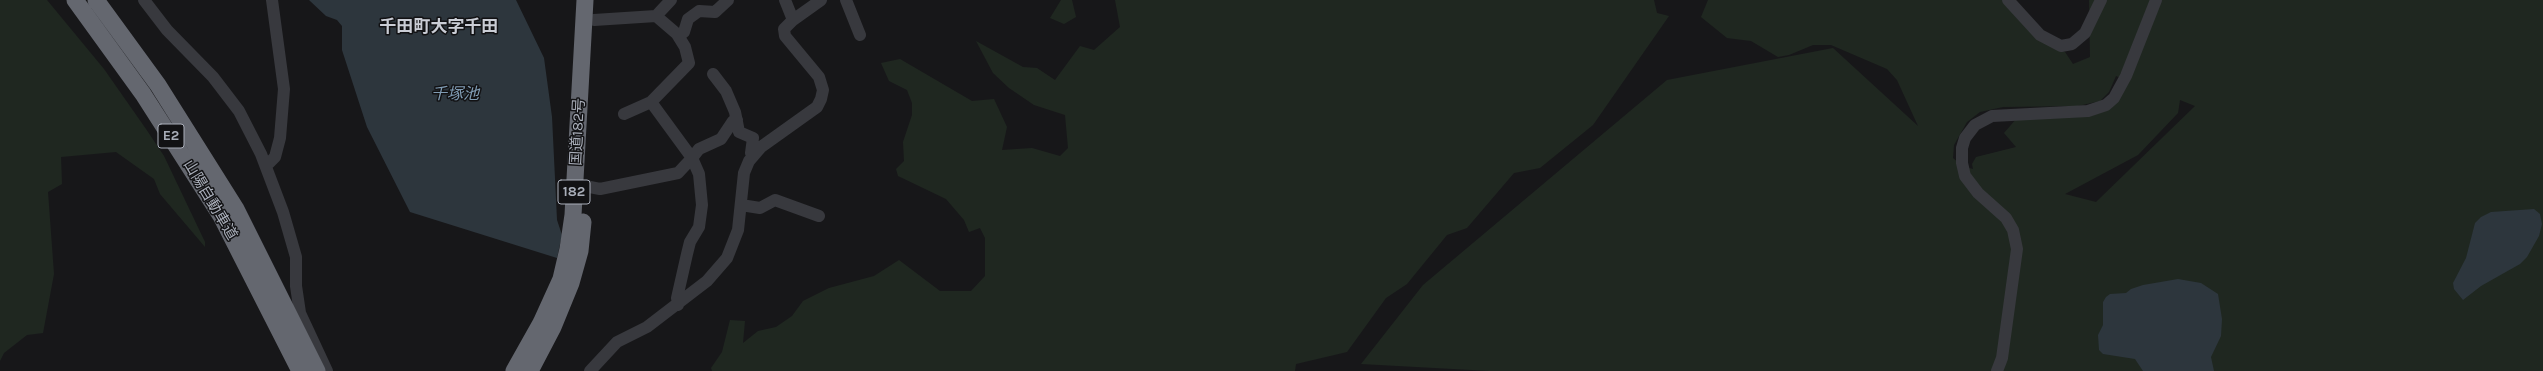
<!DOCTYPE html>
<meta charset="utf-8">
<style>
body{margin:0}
canvas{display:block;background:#171719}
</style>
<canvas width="2543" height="371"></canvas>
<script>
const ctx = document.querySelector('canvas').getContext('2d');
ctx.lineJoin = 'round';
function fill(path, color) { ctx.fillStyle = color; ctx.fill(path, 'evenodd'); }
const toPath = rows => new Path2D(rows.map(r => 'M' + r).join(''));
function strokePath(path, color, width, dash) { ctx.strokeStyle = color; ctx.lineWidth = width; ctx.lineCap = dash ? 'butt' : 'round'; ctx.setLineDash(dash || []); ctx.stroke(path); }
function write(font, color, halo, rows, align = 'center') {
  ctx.font = font + ' Karla,"Noto Sans JP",sans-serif'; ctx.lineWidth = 3; ctx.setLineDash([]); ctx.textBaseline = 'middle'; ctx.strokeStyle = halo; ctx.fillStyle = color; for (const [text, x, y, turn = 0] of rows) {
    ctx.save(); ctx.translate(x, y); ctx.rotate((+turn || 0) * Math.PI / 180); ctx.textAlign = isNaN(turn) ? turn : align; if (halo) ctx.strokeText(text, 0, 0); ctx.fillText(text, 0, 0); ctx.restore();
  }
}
const green = toPath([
 [0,0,47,0,104,69,146,129,164,156,205,242,205,247,160,194,154,179,116,152,61,157,62,184,48,192,54,274,43,333,27,335,4,353,0,361],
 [1061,0,1072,0,1076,17,1064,24,1050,18],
 [1115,0,1654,0,1657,13,1669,16,1593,125,1540,168,1514,173,1467,228,1447,235,1407,284,1386,298,1347,352,1296,364,1295,371,712,371,711,368,722,352,730,320,745,321,743,343,758,331,776,327,792,316,803,301,829,288,874,276,899,260,940,291,971,291,985,276,985,238,980,228,969,232,964,220,946,199,898,176,896,169,904,161,903,142,912,115,912,103,907,90,889,81,881,63,900,59,972,101,994,99,1007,127,1002,150,1032,148,1060,156,1068,148,1065,115,1034,105,1009,88,993,73,976,41,1023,67,1037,68,1055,80,1080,46,1094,50,1120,27],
 [1708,0,2004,0,2051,46,2065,52,2073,64,2090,57,2089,0,2543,0,2543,371,1490,371,1361,364,1423,285,1667,80,1833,48,1918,126,1897,80,1887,69,1831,45,1813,45,1789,55,1778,57,1751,41,1727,38,1701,17],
 [2116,76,2128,81,2094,114,2017,118,2004,133,2016,147,1976,157,1972,164,1973,169,1962,166,1953,158,1954,145,1967,122,1980,112,2003,107,2078,106,2100,101,2109,92],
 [2180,100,2195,106,2096,202,2065,194,2138,155,2178,113]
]);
const water = toPath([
 [309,0,516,0,544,58,552,117,557,220,562,235,557,258,410,212,367,127,342,50,342,26,337,20,326,16],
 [2534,209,2540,214,2542,224,2539,236,2527,257,2520,264,2481,286,2463,300,2454,289,2453,283,2466,258,2475,223,2481,217,2491,212],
 [2178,279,2201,283,2218,294,2222,319,2221,336,2211,357,2214,371,2143,371,2135,359,2103,354,2099,350,2098,335,2103,325,2103,302,2106,297,2110,294,2126,293,2131,289,2143,285]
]);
const minor = toPath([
 [144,0,167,30,213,77,239,111,261,154,283,212,296,257,296,286,300,313,327,371],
 [785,0,793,20],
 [846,0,860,35],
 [2008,0,2040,35,2061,46,2072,44,2085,33,2101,0],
 [656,16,671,0],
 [594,20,656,16,677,34,680,35,684,32,688,19,699,11,715,12,728,0],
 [713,74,726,91,735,112,739,132,753,138,751,153,753,156],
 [624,114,651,102,689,63,685,47,677,34],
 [266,166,275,157,280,138,284,89,272,0],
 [585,186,600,189,678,173,692,158,651,102],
 [741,205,760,208,775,200,819,216],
 [678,305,677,298,687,254,690,242,699,227,702,205,699,174,692,158,699,149,721,139,733,121,737,120],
 [590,371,617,342,647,327,707,281,727,258,738,230,744,173,749,161,761,147,817,107,821,99,823,90,819,77,785,36,784,29,793,20,821,0],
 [1997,371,2002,358,2017,249,2013,230,2006,218,1978,193,1965,176,1962,163,1962,148,1965,138,1975,125,1992,116,2088,111,2106,105,2114,98,2126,76,2156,0]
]);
const highway = toPath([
 [75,0,143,94,221,216,300,371],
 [96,0,158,85,236,209,317,371],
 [514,371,541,323,561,279,568,249,573,215,585,0],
 [530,371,553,327,571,283,580,251,583,222]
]);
const shields = [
 [171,136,26],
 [574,192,32]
];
const shieldNames = [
 ["E2",171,136],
 ["182",574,192]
];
const streetNames = [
 ["国道182号",578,132,-87],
 ["山陽自動車道",210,200,59]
];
const waterNames = [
 ["千塚池",455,94]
];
const quarterNames = [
 ["千田町大字千田",439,27]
];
fill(green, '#1f2720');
fill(water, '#2d363d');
strokePath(minor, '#38393e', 12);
strokePath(highway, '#64676f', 17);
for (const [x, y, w] of shields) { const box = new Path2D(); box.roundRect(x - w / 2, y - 12, w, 24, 3); ctx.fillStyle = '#121214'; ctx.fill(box); strokePath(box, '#a9aeb9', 1); }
write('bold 14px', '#a9aeb9', null, shieldNames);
write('15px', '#a9aeb9', '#121214', streetNames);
write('italic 16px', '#809cb4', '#121214', waterNames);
write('bold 17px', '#cacdd5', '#121214', quarterNames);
</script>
